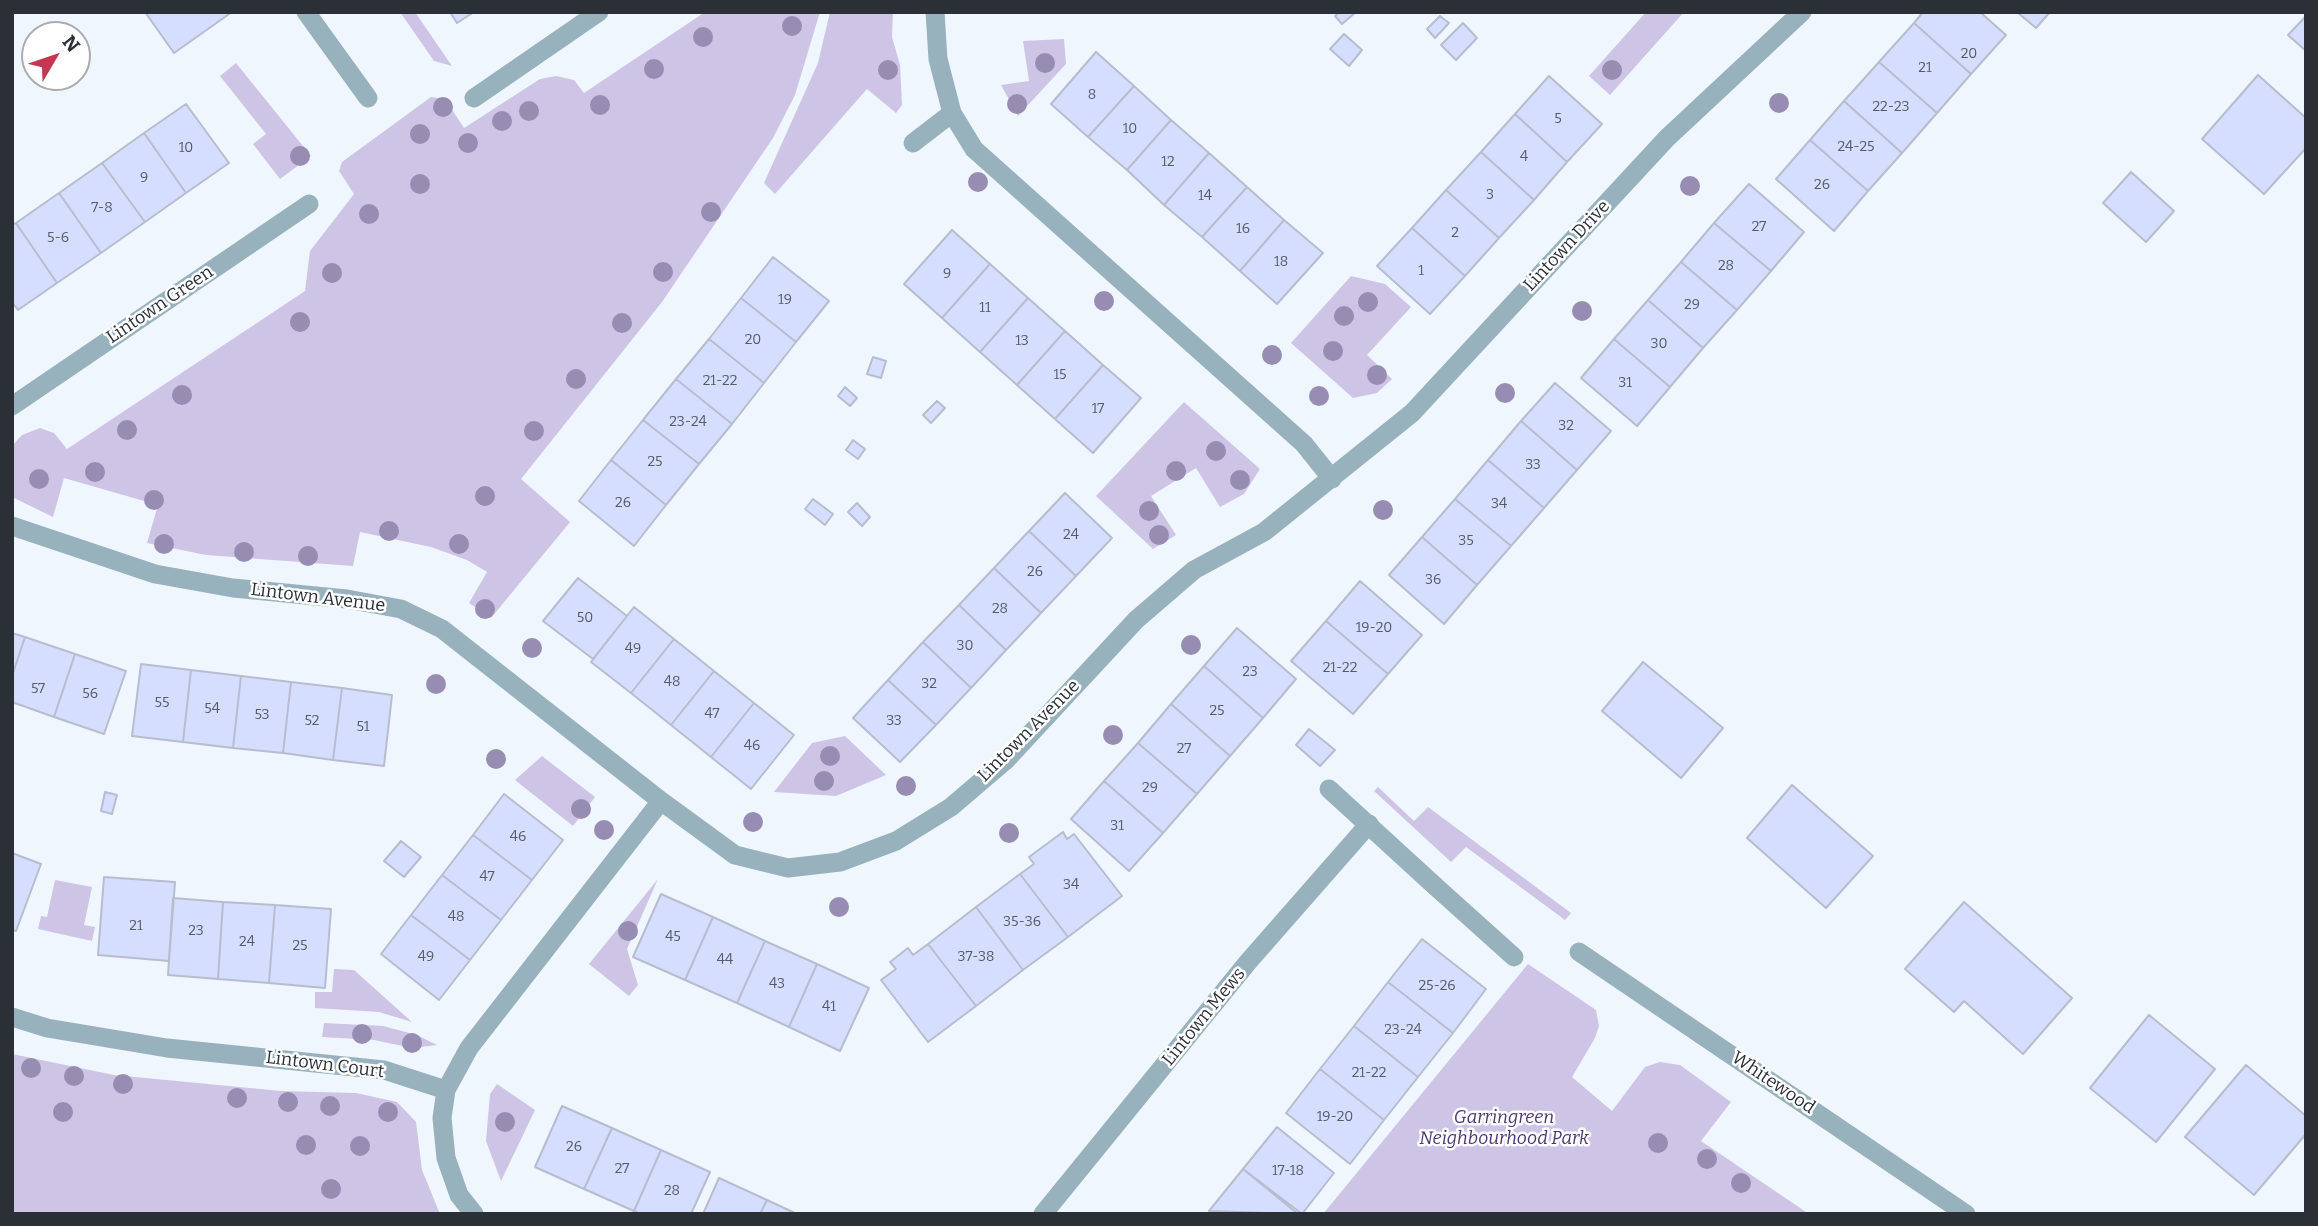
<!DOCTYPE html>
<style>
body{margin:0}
#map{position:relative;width:2318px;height:1226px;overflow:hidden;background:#f0f6fd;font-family:Bitter,serif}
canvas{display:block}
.frame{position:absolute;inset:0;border:14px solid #2a3036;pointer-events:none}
.north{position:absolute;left:21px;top:21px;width:70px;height:70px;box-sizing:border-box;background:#fff;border:2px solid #aaacaf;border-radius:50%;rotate:51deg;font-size:19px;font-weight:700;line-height:28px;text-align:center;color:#2a3036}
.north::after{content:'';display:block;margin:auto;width:24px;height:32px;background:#c63652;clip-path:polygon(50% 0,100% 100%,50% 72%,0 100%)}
</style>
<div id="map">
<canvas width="2318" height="1226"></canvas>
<div class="frame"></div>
<div class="north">N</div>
</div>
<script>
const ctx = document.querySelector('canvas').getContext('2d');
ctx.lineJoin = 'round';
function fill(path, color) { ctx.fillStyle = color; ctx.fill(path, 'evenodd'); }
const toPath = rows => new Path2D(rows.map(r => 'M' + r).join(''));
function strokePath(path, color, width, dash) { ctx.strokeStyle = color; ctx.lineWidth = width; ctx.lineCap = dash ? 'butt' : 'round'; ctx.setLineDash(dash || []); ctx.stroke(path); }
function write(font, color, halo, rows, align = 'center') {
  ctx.font = font + ' Bitter,serif'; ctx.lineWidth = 5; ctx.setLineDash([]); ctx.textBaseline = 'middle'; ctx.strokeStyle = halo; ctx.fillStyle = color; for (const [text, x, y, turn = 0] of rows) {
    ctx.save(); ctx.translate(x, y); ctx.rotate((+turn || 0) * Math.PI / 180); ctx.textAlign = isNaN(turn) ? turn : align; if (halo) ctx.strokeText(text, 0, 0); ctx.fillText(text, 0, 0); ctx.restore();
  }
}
const green = toPath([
 [400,12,415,12,452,66,434,61],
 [705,12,820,12,795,95,773,138,662,302,521,479,570,522,491,618,469,603,487,572,467,560,431,547,360,532,353,566,206,555,147,543,158,505,64,478,53,517,12,497,12,446,22,435,40,428,54,433,67,449,305,291,310,251,354,194,339,171,342,162,431,97,445,99,464,128,540,79,556,76,574,80,584,93],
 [830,12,893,12,892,37,900,65,902,105,896,113,867,89,775,194,764,183,818,63],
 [1646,12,1684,12,1610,95,1589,76],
 [1064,39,1066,64,1018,116,1001,85,1029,81,1023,41],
 [236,63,311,156,280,179,253,144,266,134,220,76],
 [1351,276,1385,284,1411,307,1367,355,1392,379,1377,393,1353,398,1291,343],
 [1184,402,1260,469,1244,494,1220,507,1196,468,1151,496,1176,535,1153,549,1096,496],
 [845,736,886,775,836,796,774,792,812,743],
 [542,756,595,797,573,826,515,780],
 [1378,787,1414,821,1428,807,1571,913,1565,920,1466,847,1451,862,1374,791],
 [658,879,627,949,638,985,629,996,589,964],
 [55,880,92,887,84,925,95,927,92,941,38,929,41,916,47,917],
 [1528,964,1596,1010,1599,1026,1595,1038,1572,1077,1612,1111,1645,1067,1660,1062,1680,1065,1731,1102,1701,1141,1809,1214,1323,1214],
 [334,969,354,970,412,1022,379,1012,315,1008,315,992,332,992],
 [324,1023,383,1026,417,1035,437,1045,412,1048,374,1040,322,1037],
 [12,1054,114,1075,281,1091,356,1093,397,1102,416,1122,422,1170,440,1214,12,1214],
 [497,1084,535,1110,501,1181,486,1141,490,1094]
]);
const building = toPath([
 [145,12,232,12,174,53,145,12],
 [450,12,474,12,457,23,450,12],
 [1339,12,1356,12,1342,24,1335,16,1339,12],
 [1923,12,1980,12,2006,35,1971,74,1914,23,1923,12],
 [2017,12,2050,12,2036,28,2017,12],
 [1440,16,1449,23,1435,38,1427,29,1440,16],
 [2306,16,2306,51,2288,35,2306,16],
 [1463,23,1477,38,1456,60,1441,45,1463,23],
 [1914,23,1971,74,1937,113,1879,62,1914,23],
 [1344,34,1362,50,1349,66,1330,49,1344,34],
 [1096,52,1134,86,1088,137,1051,104,1096,52],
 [1879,62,1937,113,1902,153,1844,101,1879,62],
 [2258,75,2306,118,2306,148,2264,194,2202,139,2258,75],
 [1549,76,1602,124,1567,162,1515,114,1549,76],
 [1134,86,1171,120,1127,170,1088,137,1134,86],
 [1844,101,1902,153,1868,191,1810,140,1844,101],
 [186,104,229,163,186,193,144,133,186,104],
 [1515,114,1567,162,1534,200,1481,152,1515,114],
 [1171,120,1209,153,1164,205,1127,170,1171,120],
 [144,133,186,193,145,222,102,163,144,133],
 [1810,140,1868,191,1834,231,1776,179,1810,140],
 [1481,152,1534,200,1499,238,1446,190,1481,152],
 [1209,153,1247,187,1202,237,1164,205,1209,153],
 [102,163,145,222,101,253,59,193,102,163],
 [2131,172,2174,211,2146,242,2103,203,2131,172],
 [1749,184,1804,232,1771,271,1714,223,1749,184],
 [1247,187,1284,220,1240,271,1202,237,1247,187],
 [1446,190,1499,238,1465,276,1412,228,1446,190],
 [59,193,101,253,57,283,16,223,59,193],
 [1284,220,1323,253,1277,304,1240,271,1284,220],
 [16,223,57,283,18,310,12,302,12,225,16,223],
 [1714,223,1771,271,1737,310,1681,262,1714,223],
 [1412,228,1465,276,1430,314,1377,266,1412,228],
 [952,230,990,264,942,318,904,284,952,230],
 [773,257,829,301,796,342,741,298,773,257],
 [1681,262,1737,310,1703,348,1648,300,1681,262],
 [990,264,1028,298,980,352,942,318,990,264],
 [741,298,796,342,764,383,709,339,741,298],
 [1028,298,1065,331,1017,385,980,352,1028,298],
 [1648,300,1703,348,1670,387,1614,339,1648,300],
 [1065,331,1103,365,1055,419,1017,385,1065,331],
 [709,339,764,383,732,424,676,379,709,339],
 [1614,339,1670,387,1637,426,1581,378,1614,339],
 [873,357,886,361,881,378,867,374,873,357],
 [1103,365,1141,398,1093,453,1055,419,1103,365],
 [676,379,732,424,699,464,643,420,676,379],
 [1555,383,1611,431,1577,470,1521,421,1555,383],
 [845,387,857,398,850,406,838,396,845,387],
 [937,401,945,408,931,423,923,415,937,401],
 [643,420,699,464,666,505,611,460,643,420],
 [1521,421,1577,470,1544,508,1488,460,1521,421],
 [853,440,865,449,858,459,846,450,853,440],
 [611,460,666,505,634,546,579,501,611,460],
 [1488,460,1544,508,1511,546,1455,499,1488,460],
 [1065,493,1112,538,1076,576,1029,531,1065,493],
 [813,499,833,514,825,525,805,509,813,499],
 [1455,499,1511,546,1477,585,1422,537,1455,499],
 [857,503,870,517,862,526,848,512,857,503],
 [1029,531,1076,576,1041,613,994,568,1029,531],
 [1422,537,1477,585,1444,624,1389,575,1422,537],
 [994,568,1041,613,1006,650,959,605,994,568],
 [578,578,627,616,593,659,543,621,578,578],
 [1360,581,1422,635,1388,674,1326,621,1360,581],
 [959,605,1006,650,971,688,923,642,959,605],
 [634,607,674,639,631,693,591,662,634,607],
 [1326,621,1388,674,1353,714,1291,661,1326,621],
 [1237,628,1296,679,1263,718,1204,666,1237,628],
 [12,633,25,637,12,676,12,633],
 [25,637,75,654,54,717,12,702,12,676,25,637],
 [674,639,714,671,671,725,631,693,674,639],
 [923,642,971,688,936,725,888,680,923,642],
 [75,654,126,671,104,734,54,717,75,654],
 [1643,662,1723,728,1681,778,1602,711,1643,662],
 [141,664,191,670,183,742,132,736,141,664],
 [1204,666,1263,718,1230,756,1171,704,1204,666],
 [191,670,241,676,233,748,183,742,191,670],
 [714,671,754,703,711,757,671,725,714,671],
 [241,676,291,682,283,753,233,748,241,676],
 [888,680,936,725,900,762,853,718,888,680],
 [291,682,342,688,333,760,283,753,291,682],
 [342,688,392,695,384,766,333,760,342,688],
 [754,703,794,735,751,789,711,757,754,703],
 [1171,704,1230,756,1197,794,1138,743,1171,704],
 [1309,729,1335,750,1320,766,1296,745,1309,729],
 [1138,743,1197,794,1163,833,1104,781,1138,743],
 [1104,781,1163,833,1129,871,1071,819,1104,781],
 [1792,785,1873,856,1826,908,1747,838,1792,785],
 [105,792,117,795,112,814,101,811,105,792],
 [504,794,563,840,532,880,473,835,504,794],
 [1063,832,1067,839,1074,834,1122,896,1068,937,1020,874,1034,864,1029,857,1063,832],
 [473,835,532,880,501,920,442,875,473,835],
 [401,841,421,857,404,877,384,861,401,841],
 [12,853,41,864,16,931,12,930,12,853],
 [1020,874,1068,937,1023,970,976,907,1020,874],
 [442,875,501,920,470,960,411,915,442,875],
 [104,877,175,882,169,961,98,955,104,877],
 [661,894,713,917,685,980,633,957,661,894],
 [173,898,223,902,218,979,168,975,173,898],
 [223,902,275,905,269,983,218,979,223,902],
 [1964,902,2072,998,2023,1054,1964,1001,1954,1012,1905,969,1964,902],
 [275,905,331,909,325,988,269,983,275,905],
 [976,907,1023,970,976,1006,928,944,976,907],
 [411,915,470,960,439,1000,381,954,411,915],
 [713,917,765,941,737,1003,685,980,713,917],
 [1422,939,1486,989,1453,1033,1388,982,1422,939],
 [765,941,817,964,789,1027,737,1003,765,941],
 [928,944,976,1006,928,1042,881,980,896,969,890,962,908,948,913,955,928,944],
 [817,964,869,988,840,1051,789,1027,817,964],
 [1388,982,1453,1033,1418,1077,1354,1026,1388,982],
 [2149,1015,2215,1069,2156,1142,2090,1088,2149,1015],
 [1354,1026,1418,1077,1384,1120,1320,1069,1354,1026],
 [2246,1065,2306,1116,2306,1134,2254,1195,2185,1137,2246,1065],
 [1320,1069,1384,1120,1350,1164,1286,1113,1320,1069],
 [562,1106,612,1128,584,1189,535,1167,562,1106],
 [1277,1127,1334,1173,1302,1214,1243,1169,1277,1127],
 [612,1128,661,1150,634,1211,584,1189,612,1128],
 [661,1150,710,1172,691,1214,640,1214,634,1211,661,1150],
 [1243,1169,1298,1214,1209,1211,1243,1169],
 [719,1178,767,1200,760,1214,703,1214,719,1178],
 [767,1200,797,1214,760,1214,767,1200]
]);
const service = toPath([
 [913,143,952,113],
 [1435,886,1514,957]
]);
const minor = toPath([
 [306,12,368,98],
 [935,12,938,59,952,113,974,149,1304,444,1332,479],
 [474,98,599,12],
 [12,406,309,204],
 [12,526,155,574,233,588,347,599,401,609,442,629,661,801,735,855,788,868,840,862,896,841,951,807,1006,760,1136,620,1194,570,1264,532,1412,413,1667,138,1802,12],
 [1329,789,1435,886],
 [1579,952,1966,1214],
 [12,1017,47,1028,167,1048,384,1070,446,1090,469,1048,661,801],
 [446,1090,442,1118,446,1158,459,1195,474,1214],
 [1043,1214,1248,962,1369,824]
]);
const trees = [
 [792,26],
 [703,37],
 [1045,63],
 [654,69],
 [888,70],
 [1612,70],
 [1779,103],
 [1017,104],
 [600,105],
 [443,107],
 [529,111],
 [502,121],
 [420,134],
 [468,143],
 [300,156],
 [978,182],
 [420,184],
 [1690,186],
 [711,212],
 [369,214],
 [663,272],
 [332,273],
 [1104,301],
 [1368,302],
 [1582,311],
 [1344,316],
 [300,322],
 [622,323],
 [1333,351],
 [1272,355],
 [1377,375],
 [576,379],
 [1505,393],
 [182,395],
 [1319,396],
 [127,430],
 [534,431],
 [1216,451],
 [1176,471],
 [95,472],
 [39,479],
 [1240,480],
 [485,496],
 [154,500],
 [1383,510],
 [1149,511],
 [389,531],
 [1159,535],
 [164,544],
 [459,544],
 [244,552],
 [308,556],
 [485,609],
 [1191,645],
 [532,648],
 [436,684],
 [1113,735],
 [830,756],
 [496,759],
 [824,781],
 [906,786],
 [581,809],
 [753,822],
 [604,830],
 [1009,833],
 [839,907],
 [628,931],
 [362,1034],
 [412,1043],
 [31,1068],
 [74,1076],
 [123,1084],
 [237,1098],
 [288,1102],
 [330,1106],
 [63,1112],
 [388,1112],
 [505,1122],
 [1658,1143],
 [306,1145],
 [360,1146],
 [1707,1159],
 [1741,1183],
 [331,1189]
];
const numberNames = [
 ["20",1969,54],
 ["21",1925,68],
 ["8",1092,95],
 ["22-23",1891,107],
 ["5",1558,119],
 ["10",1130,129],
 ["24-25",1856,147],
 ["10",186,148],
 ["4",1524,157],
 ["12",1168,162],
 ["9",144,178],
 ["26",1822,185],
 ["3",1490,195],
 ["14",1205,196],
 ["7-8",102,208],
 ["27",1759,227],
 ["16",1243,229],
 ["2",1455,233],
 ["5-6",58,238],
 ["18",1281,262],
 ["28",1726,266],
 ["1",1421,271],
 ["9",947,274],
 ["19",785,300],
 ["29",1692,305],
 ["11",985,308],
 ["20",753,340],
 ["13",1022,341],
 ["30",1659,344],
 ["15",1060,375],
 ["21-22",720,381],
 ["31",1625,383],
 ["17",1098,409],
 ["23-24",688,422],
 ["32",1566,426],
 ["25",655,462],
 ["33",1533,465],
 ["26",623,503],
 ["34",1499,504],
 ["24",1071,535],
 ["35",1466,541],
 ["26",1035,572],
 ["36",1433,580],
 ["28",1000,609],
 ["50",585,618],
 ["19-20",1374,628],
 ["30",965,646],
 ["49",633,649],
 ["21-22",1340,668],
 ["23",1250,672],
 ["48",672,682],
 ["32",929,684],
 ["57",38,689],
 ["56",90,694],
 ["55",162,703],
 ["54",212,709],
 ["25",1217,711],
 ["47",712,714],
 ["53",262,715],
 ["52",312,721],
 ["33",894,721],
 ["51",363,727],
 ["46",752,746],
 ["27",1184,749],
 ["29",1150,788],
 ["31",1117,826],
 ["46",518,837],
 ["47",487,877],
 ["34",1071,885],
 ["48",456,917],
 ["35-36",1022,922],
 ["21",136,926],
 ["23",196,931],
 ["45",673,937],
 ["24",247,942],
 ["25",300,946],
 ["49",426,957],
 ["37-38",976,957],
 ["44",725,960],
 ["43",777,984],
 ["25-26",1437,986],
 ["41",829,1007],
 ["23-24",1403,1030],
 ["21-22",1369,1073],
 ["19-20",1335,1117],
 ["26",574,1147],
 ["27",622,1169],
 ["17-18",1288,1171],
 ["28",672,1191]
];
const streetNames = [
 ["Lintown Drive",1567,246,-47],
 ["Lintown Green",160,305,-34],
 ["Lintown Avenue",318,598,7],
 ["Lintown Avenue",1029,731,-45],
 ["Lintown Mews",1204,1017,-51],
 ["Lintown Court",325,1065,7],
 ["Whitewood",1773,1083,34]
];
const parkNames = [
 ["Garringreen",1504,1118],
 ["Neighbourhood Park",1504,1139]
];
fill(green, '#cec4e6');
fill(building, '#d6deff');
strokePath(building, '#b7bcce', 2);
strokePath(service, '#97b2bd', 19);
strokePath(minor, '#97b2bd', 19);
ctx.fillStyle = '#978cb2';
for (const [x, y] of trees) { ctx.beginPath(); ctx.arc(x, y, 10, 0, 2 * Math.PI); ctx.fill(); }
write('14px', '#555c68', null, numberNames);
write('18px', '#2a3036', '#fff', streetNames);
write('italic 18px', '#4e3675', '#fff', parkNames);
</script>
